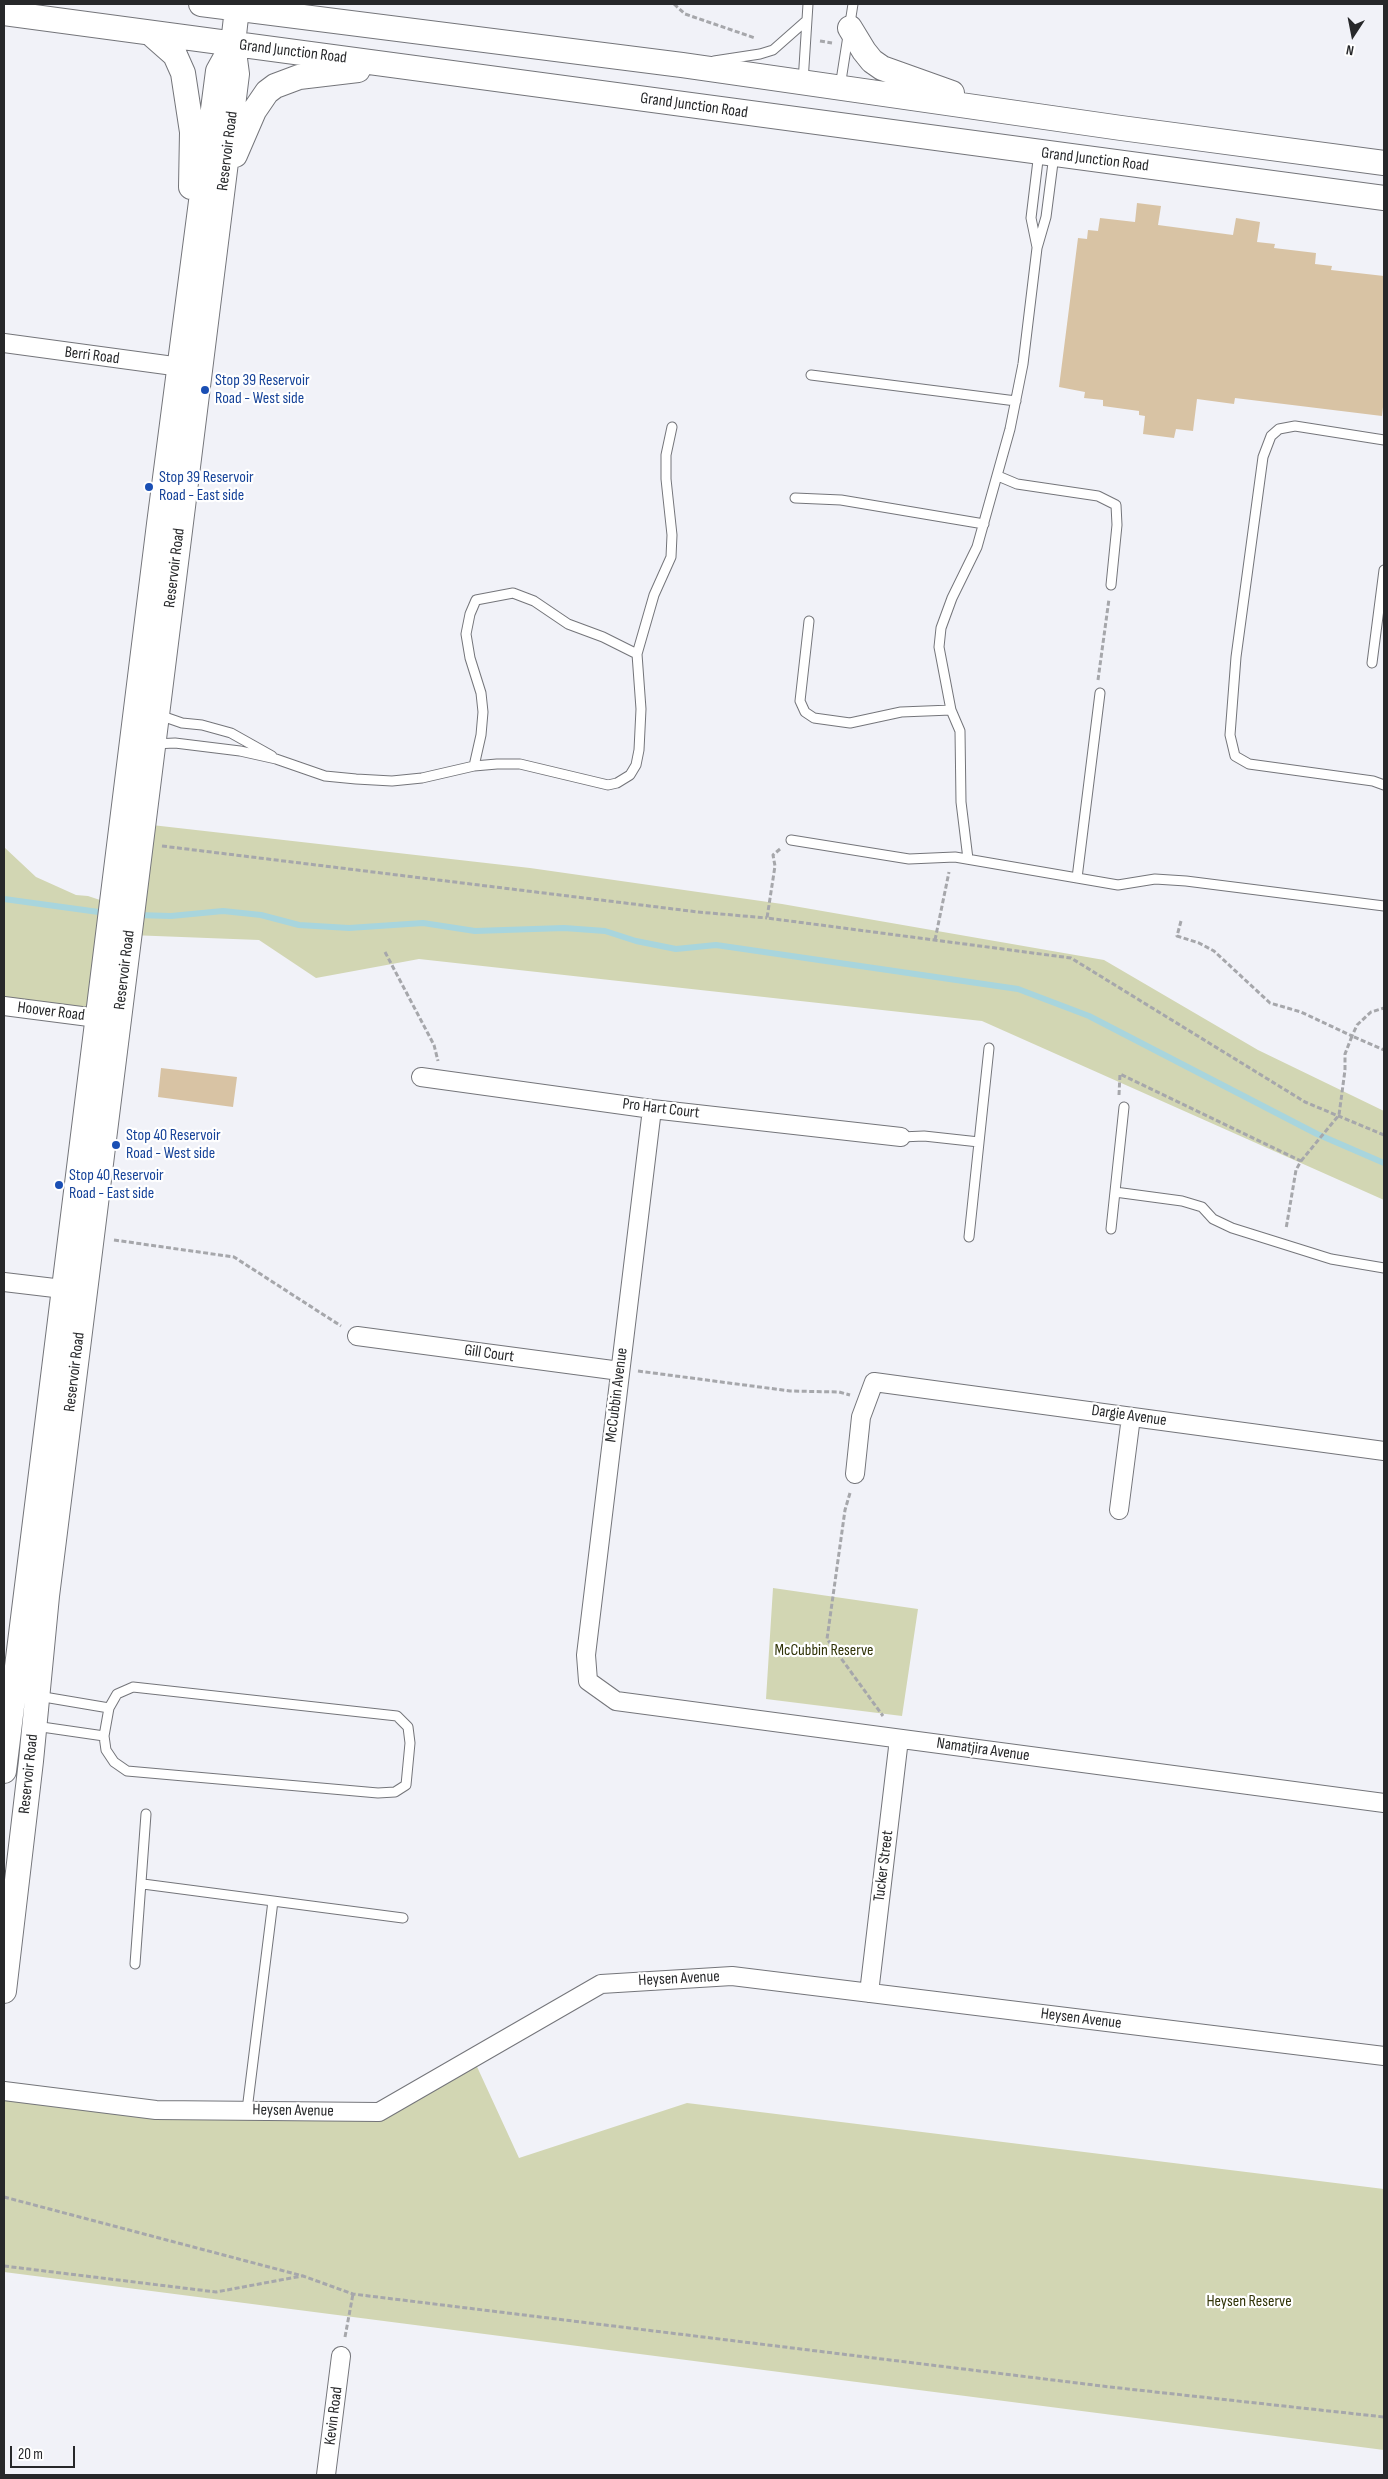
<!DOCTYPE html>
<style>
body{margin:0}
#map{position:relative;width:1388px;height:2479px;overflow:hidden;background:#f1f2f8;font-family:"Sofia Sans Condensed",sans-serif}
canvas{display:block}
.frame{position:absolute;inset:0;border:5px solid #27282a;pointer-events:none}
.north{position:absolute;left:1328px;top:10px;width:50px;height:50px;-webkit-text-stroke:4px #fff;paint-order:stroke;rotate:191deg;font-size:14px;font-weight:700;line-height:20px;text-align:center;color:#27282a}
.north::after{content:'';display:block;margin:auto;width:18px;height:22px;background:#27282a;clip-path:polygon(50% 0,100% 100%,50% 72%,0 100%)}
.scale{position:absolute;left:10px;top:2446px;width:65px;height:22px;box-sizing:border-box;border:2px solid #27282a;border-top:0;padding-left:6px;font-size:15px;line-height:18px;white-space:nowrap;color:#27282a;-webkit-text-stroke:4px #fff;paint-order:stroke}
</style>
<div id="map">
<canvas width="1388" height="2479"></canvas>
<div class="frame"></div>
<div class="north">N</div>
<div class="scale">20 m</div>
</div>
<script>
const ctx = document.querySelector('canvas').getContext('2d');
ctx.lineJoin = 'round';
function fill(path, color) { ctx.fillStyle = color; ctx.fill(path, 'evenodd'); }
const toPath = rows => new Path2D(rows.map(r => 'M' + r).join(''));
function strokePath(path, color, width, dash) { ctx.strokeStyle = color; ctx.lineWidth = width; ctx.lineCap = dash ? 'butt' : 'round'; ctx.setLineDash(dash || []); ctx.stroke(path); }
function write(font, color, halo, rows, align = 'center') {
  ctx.font = font + ' "Sofia Sans Condensed",sans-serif'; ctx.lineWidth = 4.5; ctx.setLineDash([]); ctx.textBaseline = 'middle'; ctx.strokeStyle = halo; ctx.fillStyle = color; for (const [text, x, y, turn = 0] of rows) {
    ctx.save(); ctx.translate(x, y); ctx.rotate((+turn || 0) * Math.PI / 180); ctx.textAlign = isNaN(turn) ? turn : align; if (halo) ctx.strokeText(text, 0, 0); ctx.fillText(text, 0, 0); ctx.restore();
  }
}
const green = toPath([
 [143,824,530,868,782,904,1104,960,1258,1050,1384,1111,1384,1200,982,1021,419,959,316,978,259,940,130,935],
 [4,847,36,877,76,895,88,896,112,904,97,1018,4,1006],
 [773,1588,918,1609,902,1716,766,1699],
 [473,2058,519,2158,687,2103,1384,2189,1384,2450,4,2272,4,2091,156,2110,379,2112]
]);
const stream = toPath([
 [4,899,106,913],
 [136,915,171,916,223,911,261,915,299,925,349,928,423,923,475,931,564,928,605,931,636,941,676,949,716,945,1018,989,1089,1016,1317,1134,1384,1163]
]);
const building = toPath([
 [1137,203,1161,206,1158,225,1233,235,1236,218,1260,222,1257,242,1275,244,1274,248,1316,253,1315,264,1332,266,1331,270,1384,276,1384,398,1382,416,1235,398,1234,404,1197,399,1193,431,1176,429,1174,438,1143,434,1145,416,1139,415,1139,411,1103,406,1103,400,1084,398,1085,392,1059,387,1078,238,1087,239,1088,230,1098,231,1100,218,1135,222],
 [161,1068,237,1077,233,1107,158,1097]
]);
const path = toPath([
 [674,4,685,14,755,38],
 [820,41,832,43],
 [1098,680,1109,599],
 [162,846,698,912,767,918],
 [780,849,773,855,775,866,767,918,1071,958,1305,1102,1384,1135],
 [1181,921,1177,936,1199,943,1214,951,1270,1003,1301,1012,1352,1036,1357,1025,1371,1012,1384,1008],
 [935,940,949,872],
 [385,952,434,1045,438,1061],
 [1119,1095,1120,1074,1301,1161,1296,1170,1286,1229],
 [1301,1161,1339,1115,1345,1070,1345,1054,1352,1036,1384,1050],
 [114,1240,234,1257,341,1326],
 [638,1371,790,1391,839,1392,850,1395],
 [850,1493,845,1510,827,1639,883,1716],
 [4,2197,303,2276,353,2294,1110,2387,1384,2417],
 [4,2266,216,2292,302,2276],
 [345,2337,353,2294]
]);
const service = toPath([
 [714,61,760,54,773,50,807,20],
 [803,82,808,4],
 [840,87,853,4],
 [1037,247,1031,218,1039,152],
 [811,375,1016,401],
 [1384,440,1295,426,1279,429,1271,436,1263,457,1236,657,1230,735,1235,756,1249,764,1373,781,1384,785],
 [998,476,1017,484,1098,496,1116,505,1117,525,1111,585],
 [795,498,841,500,984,524],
 [809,621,800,701,805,712,814,718,850,723,901,712,951,710],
 [637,654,654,595,671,557,672,535,666,479,666,455,672,427],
 [1372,663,1384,570],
 [159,715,182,723,202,725,231,733,272,756],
 [154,744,175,743,240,751,276,759,325,776,356,779,392,781,422,778,474,766,497,764,520,764,608,785,617,783,630,775,636,765,639,750,641,709,637,654,603,637,568,624,534,601,513,593,476,600,470,614,466,634,470,658,481,693,483,712,481,735,474,766],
 [791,840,909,859,955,857,1118,885,1155,879,1186,881,1384,906],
 [968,859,961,802,960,731,951,710,939,647,941,628,952,598,977,547,1010,429,1023,364,1037,248,1046,217,1054,155],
 [1077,878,1100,693],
 [901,1137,924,1136,979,1142],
 [1115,1192,1182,1201,1202,1207,1213,1219,1232,1228,1331,1259,1384,1268],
 [1111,1229,1124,1107],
 [969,1237,989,1048],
 [133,1687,397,1716,408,1727,410,1743,406,1785,395,1792,378,1793,127,1771,114,1762,106,1750,104,1736,109,1708,117,1694,133,1687],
 [38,1696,109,1708],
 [35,1726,104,1736],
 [143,1884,403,1918],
 [135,1964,146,1814],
 [247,2110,273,1901]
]);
const minor = toPath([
 [4,343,181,367],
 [4,1006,97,1018],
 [421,1077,652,1109,901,1137],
 [652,1109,586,1655,588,1681,616,1701,1384,1803],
 [4,1282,63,1289],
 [357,1336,620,1371],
 [855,1474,861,1417,874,1382,1384,1451],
 [1119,1510,1131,1417],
 [869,1993,899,1739],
 [4,2091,156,2110,379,2112,601,1984,732,1976,1384,2056],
 [326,2475,341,2356]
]);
const secondary = toPath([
 [201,4,682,65,1121,128,1384,163],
 [4,13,1384,198],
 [850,28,864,51,872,61,882,68,952,93],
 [150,33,175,55,183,73,192,132,191,187],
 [235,155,254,111,267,92,275,86,299,77,358,70],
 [4,1771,159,524,218,71,233,44],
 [4,1991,31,1761,47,1596,237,74,233,44,237,8]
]);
const markers = [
 [205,390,5,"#1a4fb4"],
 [149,487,5,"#1a4fb4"],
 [116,1145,5,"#1a4fb4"],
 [59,1185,5,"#1a4fb4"]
];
const streetNames = [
 ["Grand Junction Road",293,52,7],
 ["Grand Junction Road",694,106,8],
 ["Reservoir Road",228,151,-83],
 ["Grand Junction Road",1095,160,7],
 ["Berri Road",92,356,7],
 ["Reservoir Road",175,568,-83],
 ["Reservoir Road",125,970,-83],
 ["Hoover Road",51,1012,7],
 ["Pro Hart Court",661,1109,7],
 ["Gill Court",489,1354,8],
 ["Reservoir Road",75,1372,-83],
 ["McCubbin Avenue",617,1395,-83],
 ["Dargie Avenue",1129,1416,8],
 ["Namatjira Avenue",983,1750,8],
 ["Reservoir Road",29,1774,-84],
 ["Tucker Street",884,1866,-83],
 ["Heysen Avenue",679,1979,-3],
 ["Heysen Avenue",1081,2019,7],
 ["Heysen Avenue",293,2111,1],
 ["Kevin Road",334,2416,-83]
];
const transitNames = [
 ["Stop 39 Reservoir",215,381],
 ["Road - West side",215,399],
 ["Stop 39 Reservoir",159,478],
 ["Road - East side",159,496],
 ["Stop 40 Reservoir",126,1136],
 ["Road - West side",126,1154],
 ["Stop 40 Reservoir",69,1176],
 ["Road - East side",69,1194]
];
const parkNames = [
 ["McCubbin Reserve",824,1651],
 ["Heysen Reserve",1249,2302]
];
fill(green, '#d2d6b3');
strokePath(stream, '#a8d5dd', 6);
fill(building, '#d8c3a4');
strokePath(service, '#74757a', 11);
strokePath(minor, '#74757a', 20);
strokePath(secondary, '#74757a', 26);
strokePath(path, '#a6a7ab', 3, [5, 2.5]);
strokePath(service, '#fff', 9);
strokePath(minor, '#fff', 18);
strokePath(secondary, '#fff', 24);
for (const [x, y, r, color] of markers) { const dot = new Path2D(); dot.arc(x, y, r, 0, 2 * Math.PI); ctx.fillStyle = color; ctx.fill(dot); strokePath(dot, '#fff', 2); }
write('16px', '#27282a', '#fff', streetNames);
write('16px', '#164399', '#fff', transitNames, 'left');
write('16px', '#303307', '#fff', parkNames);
</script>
